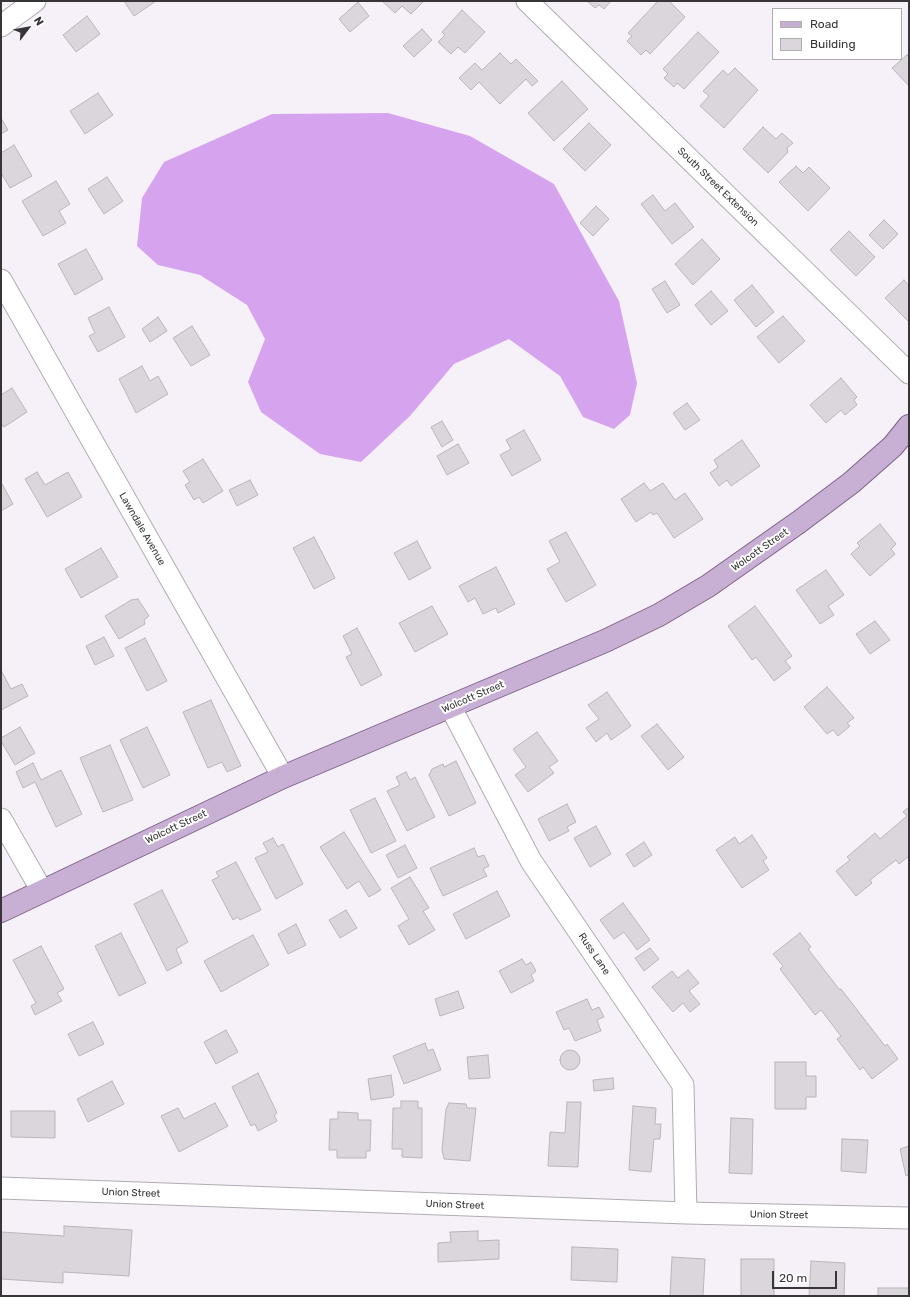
<!DOCTYPE html>
<style>
body{margin:0}
#map{position:relative;width:910px;height:1297px;overflow:hidden;background:#f6f1f8;font-family:Rubik,sans-serif}
canvas{display:block}
.frame{position:absolute;inset:0;border:2px solid #373537;pointer-events:none}
.legend{position:absolute;left:772px;top:8px;width:130px;height:52px;box-sizing:border-box;background:#fff;border:1px solid #afaeaf;margin:0;padding:5px 7px;list-style:none;font-size:12px;color:#373537}
.legend li{display:flex;align-items:center;gap:8px;height:20px}
.legend b{width:20px;border:1px solid #afaeaf}
.north{position:absolute;left:8px;top:8px;width:40px;height:40px;-webkit-text-stroke:3px #fff;paint-order:stroke;rotate:58deg;font-size:11px;font-weight:700;line-height:16px;text-align:center;color:#373537}
.north::after{content:'';display:block;margin:auto;width:14px;height:18px;background:#373537;clip-path:polygon(50% 0,100% 100%,50% 72%,0 100%)}
.scale{position:absolute;left:772px;top:1271px;width:65px;height:18px;box-sizing:border-box;border:2px solid #373537;border-top:0;padding-left:5px;font-size:12px;line-height:14px;white-space:nowrap;color:#373537;-webkit-text-stroke:3px #fff;paint-order:stroke}
</style>
<div id="map">
<canvas width="910" height="1297"></canvas>
<div class="frame"></div>
<ul class="legend">
<li><b style="height:5px;background:#c8b0d4"></b>Road</li>
<li><b style="height:11px;background:#dad6dc"></b>Building</li>
</ul>
<div class="north">N</div>
<div class="scale">20 m</div>
</div>
<script>
const ctx = document.querySelector('canvas').getContext('2d');
ctx.lineJoin = 'round';
function fill(path, color) { ctx.fillStyle = color; ctx.fill(path, 'evenodd'); }
const toPath = rows => new Path2D(rows.map(r => 'M' + r).join(''));
function strokePath(path, color, width, dash) { ctx.strokeStyle = color; ctx.lineWidth = width; ctx.lineCap = dash ? 'butt' : 'round'; ctx.setLineDash(dash || []); ctx.stroke(path); }
function write(font, color, halo, rows, align = 'center') {
  ctx.font = font + ' Rubik,sans-serif'; ctx.lineWidth = 4; ctx.setLineDash([]); ctx.textBaseline = 'middle'; ctx.strokeStyle = halo; ctx.fillStyle = color; for (const [text, x, y, turn = 0] of rows) {
    ctx.save(); ctx.translate(x, y); ctx.rotate((+turn || 0) * Math.PI / 180); ctx.textAlign = isNaN(turn) ? turn : align; if (halo) ctx.strokeText(text, 0, 0); ctx.fillText(text, 0, 0); ctx.restore();
  }
}
const forest = toPath([
 [388,113,470,136,554,184,619,301,637,383,630,415,614,429,583,417,560,376,509,339,454,364,410,416,361,462,320,454,261,412,248,382,265,339,247,305,200,275,158,265,137,246,142,198,164,162,272,114]
]);
const building = toPath([
 [124,1,156,1,134,16,124,1],
 [382,1,424,1,411,14,402,6,395,13,382,1],
 [587,1,611,1,604,9,599,5,595,8,587,1],
 [658,1,669,1,685,17,650,54,646,50,641,55,627,41,632,36,628,33,658,1],
 [358,2,369,16,350,32,339,19,358,2],
 [462,10,485,32,465,53,458,47,451,54,438,42,445,35,442,32,462,10],
 [87,16,100,34,76,52,63,35,87,16],
 [422,29,432,40,414,57,403,46,422,29],
 [698,32,719,52,684,89,677,83,674,87,664,78,668,74,663,69,698,32],
 [500,53,511,64,516,59,538,81,532,86,526,79,500,104,479,82,471,90,459,78,475,63,482,70,500,53],
 [907,55,909,57,909,86,892,68,907,55],
 [735,68,758,90,724,128,700,106,709,96,703,91,723,70,728,75,735,68],
 [562,81,588,109,554,141,528,113,562,81],
 [98,93,113,115,85,134,70,111,98,93],
 [1,118,8,130,1,134,1,118],
 [589,123,611,145,585,171,563,149,589,123],
 [763,127,776,139,782,133,793,143,787,148,788,152,768,173,743,149,763,127],
 [14,145,32,176,10,188,1,173,1,153,14,145],
 [796,166,803,173,809,167,830,188,808,211,779,182,796,166],
 [107,177,123,201,104,214,88,189,107,177],
 [56,181,70,204,59,211,66,223,43,236,22,201,56,181],
 [653,195,665,211,675,203,694,227,672,244,641,204,653,195],
 [596,206,609,219,593,236,580,223,596,206],
 [884,220,898,234,883,249,869,235,884,220],
 [849,231,875,257,856,276,830,250,849,231],
 [702,239,720,259,693,285,675,264,702,239],
 [86,249,103,279,75,295,58,264,86,249],
 [904,280,909,286,909,322,885,298,904,280],
 [665,281,680,305,667,313,652,289,665,281],
 [752,285,774,312,756,327,734,300,752,285],
 [711,291,728,311,711,325,695,305,711,291],
 [109,307,125,337,98,352,89,336,95,333,88,318,109,307],
 [783,316,805,341,779,363,757,337,783,316],
 [158,317,167,331,150,342,142,329,158,317],
 [192,326,210,355,191,366,173,338,192,326],
 [142,366,150,381,158,376,168,394,136,413,119,379,142,366],
 [841,378,857,397,854,400,857,405,845,415,841,410,826,423,810,405,841,378],
 [12,388,27,412,4,427,1,423,1,395,12,388],
 [687,403,700,420,685,430,673,413,687,403],
 [442,421,453,440,442,447,431,427,442,421],
 [524,430,541,460,512,476,500,455,511,449,506,440,524,430],
 [742,440,760,466,731,486,727,480,719,486,710,473,718,467,714,460,742,440],
 [458,444,469,463,447,475,437,456,458,444],
 [203,459,223,491,203,503,199,497,194,500,185,485,190,482,183,471,203,459],
 [37,472,45,485,68,472,82,497,47,517,25,479,37,472],
 [250,480,258,495,237,506,229,490,250,480],
 [1,482,13,504,1,511,1,482],
 [644,483,650,491,663,483,675,500,685,493,703,519,674,538,657,513,653,515,651,512,636,522,621,499,644,483],
 [880,524,896,544,891,549,895,554,870,576,851,554,860,546,857,543,880,524],
 [566,532,596,585,566,602,547,569,560,562,549,541,566,532],
 [314,537,335,578,314,589,293,548,314,537],
 [417,541,431,568,409,580,394,553,417,541],
 [101,548,118,577,81,598,65,569,101,548],
 [496,567,515,604,498,613,496,608,483,614,475,598,468,602,459,586,496,567],
 [826,570,844,595,828,606,834,615,820,624,796,590,826,570],
 [138,599,149,616,144,620,145,624,119,639,105,616,131,600,138,599],
 [432,606,448,634,415,652,399,623,432,606],
 [755,606,792,656,785,661,791,668,774,681,756,657,752,660,728,626,755,606],
 [875,621,890,640,870,654,856,634,875,621],
 [357,628,382,675,361,686,346,657,352,654,343,636,357,628],
 [104,637,114,656,95,665,86,646,104,637],
 [145,638,167,681,147,691,125,648,145,638],
 [1,670,11,689,22,684,28,696,1,710,1,670],
 [827,687,854,718,847,723,850,726,838,736,833,730,827,734,804,707,827,687],
 [607,692,631,726,611,740,607,733,596,742,586,728,599,719,588,705,607,692],
 [211,700,241,766,227,772,222,762,208,768,183,712,211,700],
 [657,724,684,757,668,770,641,736,657,724],
 [20,727,35,753,15,765,1,741,1,738,20,727],
 [147,727,170,775,143,788,120,740,147,727],
 [537,732,558,761,549,767,554,773,528,792,515,775,526,767,513,749,537,732],
 [110,745,133,800,103,812,80,758,110,745],
 [456,761,476,803,449,816,429,775,432,769,443,764,444,767,456,761],
 [33,763,41,780,61,770,82,814,56,827,35,782,23,788,16,772,33,763],
 [406,772,410,780,415,777,435,817,407,831,387,791,400,785,396,777,406,772],
 [375,798,396,841,371,853,350,810,375,798],
 [567,804,576,822,567,827,569,831,549,841,538,819,567,804],
 [909,807,909,856,899,864,896,860,870,880,872,883,856,896,836,871,850,860,847,857,875,833,880,839,907,816,903,812,909,807],
 [596,826,611,854,590,867,574,838,596,826],
 [344,832,381,890,369,897,359,881,347,889,320,847,344,832],
 [752,835,767,858,763,861,769,870,742,888,716,850,735,837,739,844,752,835],
 [273,838,278,847,283,844,303,884,276,899,255,858,268,852,263,843,273,838],
 [644,842,652,855,634,867,626,854,644,842],
 [405,845,417,868,398,878,386,855,405,845],
 [474,848,478,857,484,855,489,866,483,869,487,876,443,896,430,868,474,848],
 [236,862,261,910,240,920,238,917,233,920,212,880,219,877,216,872,236,862],
 [410,877,429,908,423,911,435,930,409,945,398,926,409,919,391,888,410,877],
 [162,890,188,942,176,949,182,963,167,971,134,904,162,890],
 [497,891,510,916,466,939,453,914,497,891],
 [623,903,650,940,637,950,624,932,614,939,600,920,623,903],
 [346,910,357,928,340,938,329,920,346,910],
 [296,924,306,945,288,954,278,934,296,924],
 [121,933,146,983,119,996,95,946,121,933],
 [800,933,811,947,808,949,839,989,841,989,885,1046,887,1044,898,1059,872,1079,863,1067,860,1070,837,1039,841,1036,821,1010,815,1015,780,969,783,966,773,954,800,933],
 [253,935,269,965,221,992,204,961,253,935],
 [41,946,64,989,57,993,62,1001,35,1015,31,1006,36,1003,13,960,41,946],
 [650,948,659,959,644,971,635,958,650,948],
 [522,959,526,965,531,962,536,971,531,975,534,981,511,993,499,971,522,959],
 [688,970,699,983,689,991,700,1004,690,1012,683,1003,673,1012,652,987,672,971,678,978,688,970],
 [458,991,464,1008,440,1016,435,999,458,991],
 [587,999,592,1010,599,1007,604,1017,597,1020,601,1031,575,1041,569,1028,564,1030,556,1012,587,999],
 [93,1022,104,1044,79,1056,68,1034,93,1022],
 [226,1030,238,1052,216,1064,204,1042,226,1030],
 [425,1043,428,1051,433,1049,441,1070,404,1084,393,1056,425,1043],
 '560 1060a10 10 0 1 1 20 0a10 10 0 1 1-20 0Z',
 [488,1055,490,1078,469,1079,467,1057,488,1055],
 [775,1062,806,1062,806,1076,816,1076,816,1097,806,1097,806,1109,775,1109,775,1062],
 [258,1073,277,1113,274,1115,277,1121,258,1131,255,1124,251,1126,232,1087,258,1073],
 [391,1075,394,1095,392,1097,371,1100,368,1079,391,1075],
 [613,1078,614,1089,594,1091,593,1080,613,1078],
 [112,1081,124,1104,88,1122,77,1099,112,1081],
 [401,1101,418,1101,418,1108,422,1108,422,1158,402,1157,402,1149,392,1149,393,1108,401,1108,401,1101],
 [567,1102,581,1102,578,1167,548,1166,550,1132,565,1133,567,1102],
 [215,1103,228,1126,179,1152,161,1116,178,1108,184,1119,215,1103],
 [449,1103,466,1104,467,1108,476,1108,470,1161,444,1159,442,1150,446,1109,449,1103],
 [633,1106,656,1108,655,1124,661,1124,660,1139,654,1139,651,1172,629,1170,633,1106],
 [11,1111,55,1111,55,1138,11,1137,11,1111],
 [338,1112,358,1113,358,1120,371,1120,370,1151,366,1151,366,1158,337,1158,337,1150,329,1150,330,1119,338,1119,338,1112],
 [731,1118,753,1119,752,1174,729,1173,731,1118],
 [842,1139,868,1140,866,1173,841,1171,842,1139],
 [909,1146,909,1175,906,1176,900,1149,909,1146],
 [64,1226,132,1230,129,1276,63,1272,63,1283,1,1279,1,1232,64,1236,64,1226],
 [478,1231,478,1241,499,1240,499,1259,438,1262,438,1243,451,1242,450,1232,478,1231],
 [572,1247,618,1249,617,1282,571,1280,572,1247],
 [672,1257,705,1259,703,1296,670,1296,672,1257],
 [741,1259,774,1259,774,1296,741,1296,741,1259],
 [811,1261,845,1263,844,1296,809,1296,811,1261],
 [878,1288,909,1288,909,1296,878,1296,878,1288]
]);
const street = toPath([
 [527,1,909,373],
 [1,26,35,1],
 [1,280,283,777],
 [450,706,531,861,683,1085,686,1213],
 [1,819,42,891],
 [1,1188,686,1213,909,1218]
]);
const primary = toPath([
 [1,911,283,777,605,641,659,615,708,586,799,522,851,483,893,446,909,426]
]);
const streetNames = [
 ["South Street Extension",718,187,44],
 ["Lawndale Avenue",142,529,60],
 ["Wolcott Street",760,550,-35],
 ["Wolcott Street",473,697,-23],
 ["Wolcott Street",176,827,-25],
 ["Russ Lane",594,954,56],
 ["Union Street",131,1193,2],
 ["Union Street",455,1205,2],
 ["Union Street",779,1215,1]
];
fill(forest, '#d6a4ef');
fill(building, '#dad6dc');
strokePath(building, '#b9b5bb', 1);
strokePath(street, '#b0acb2', 23);
strokePath(primary, '#7d628a', 24);
strokePath(street, '#fff', 21);
strokePath(primary, '#c8b0d4', 22);
write('10px', '#373537', '#fff', streetNames);
</script>
